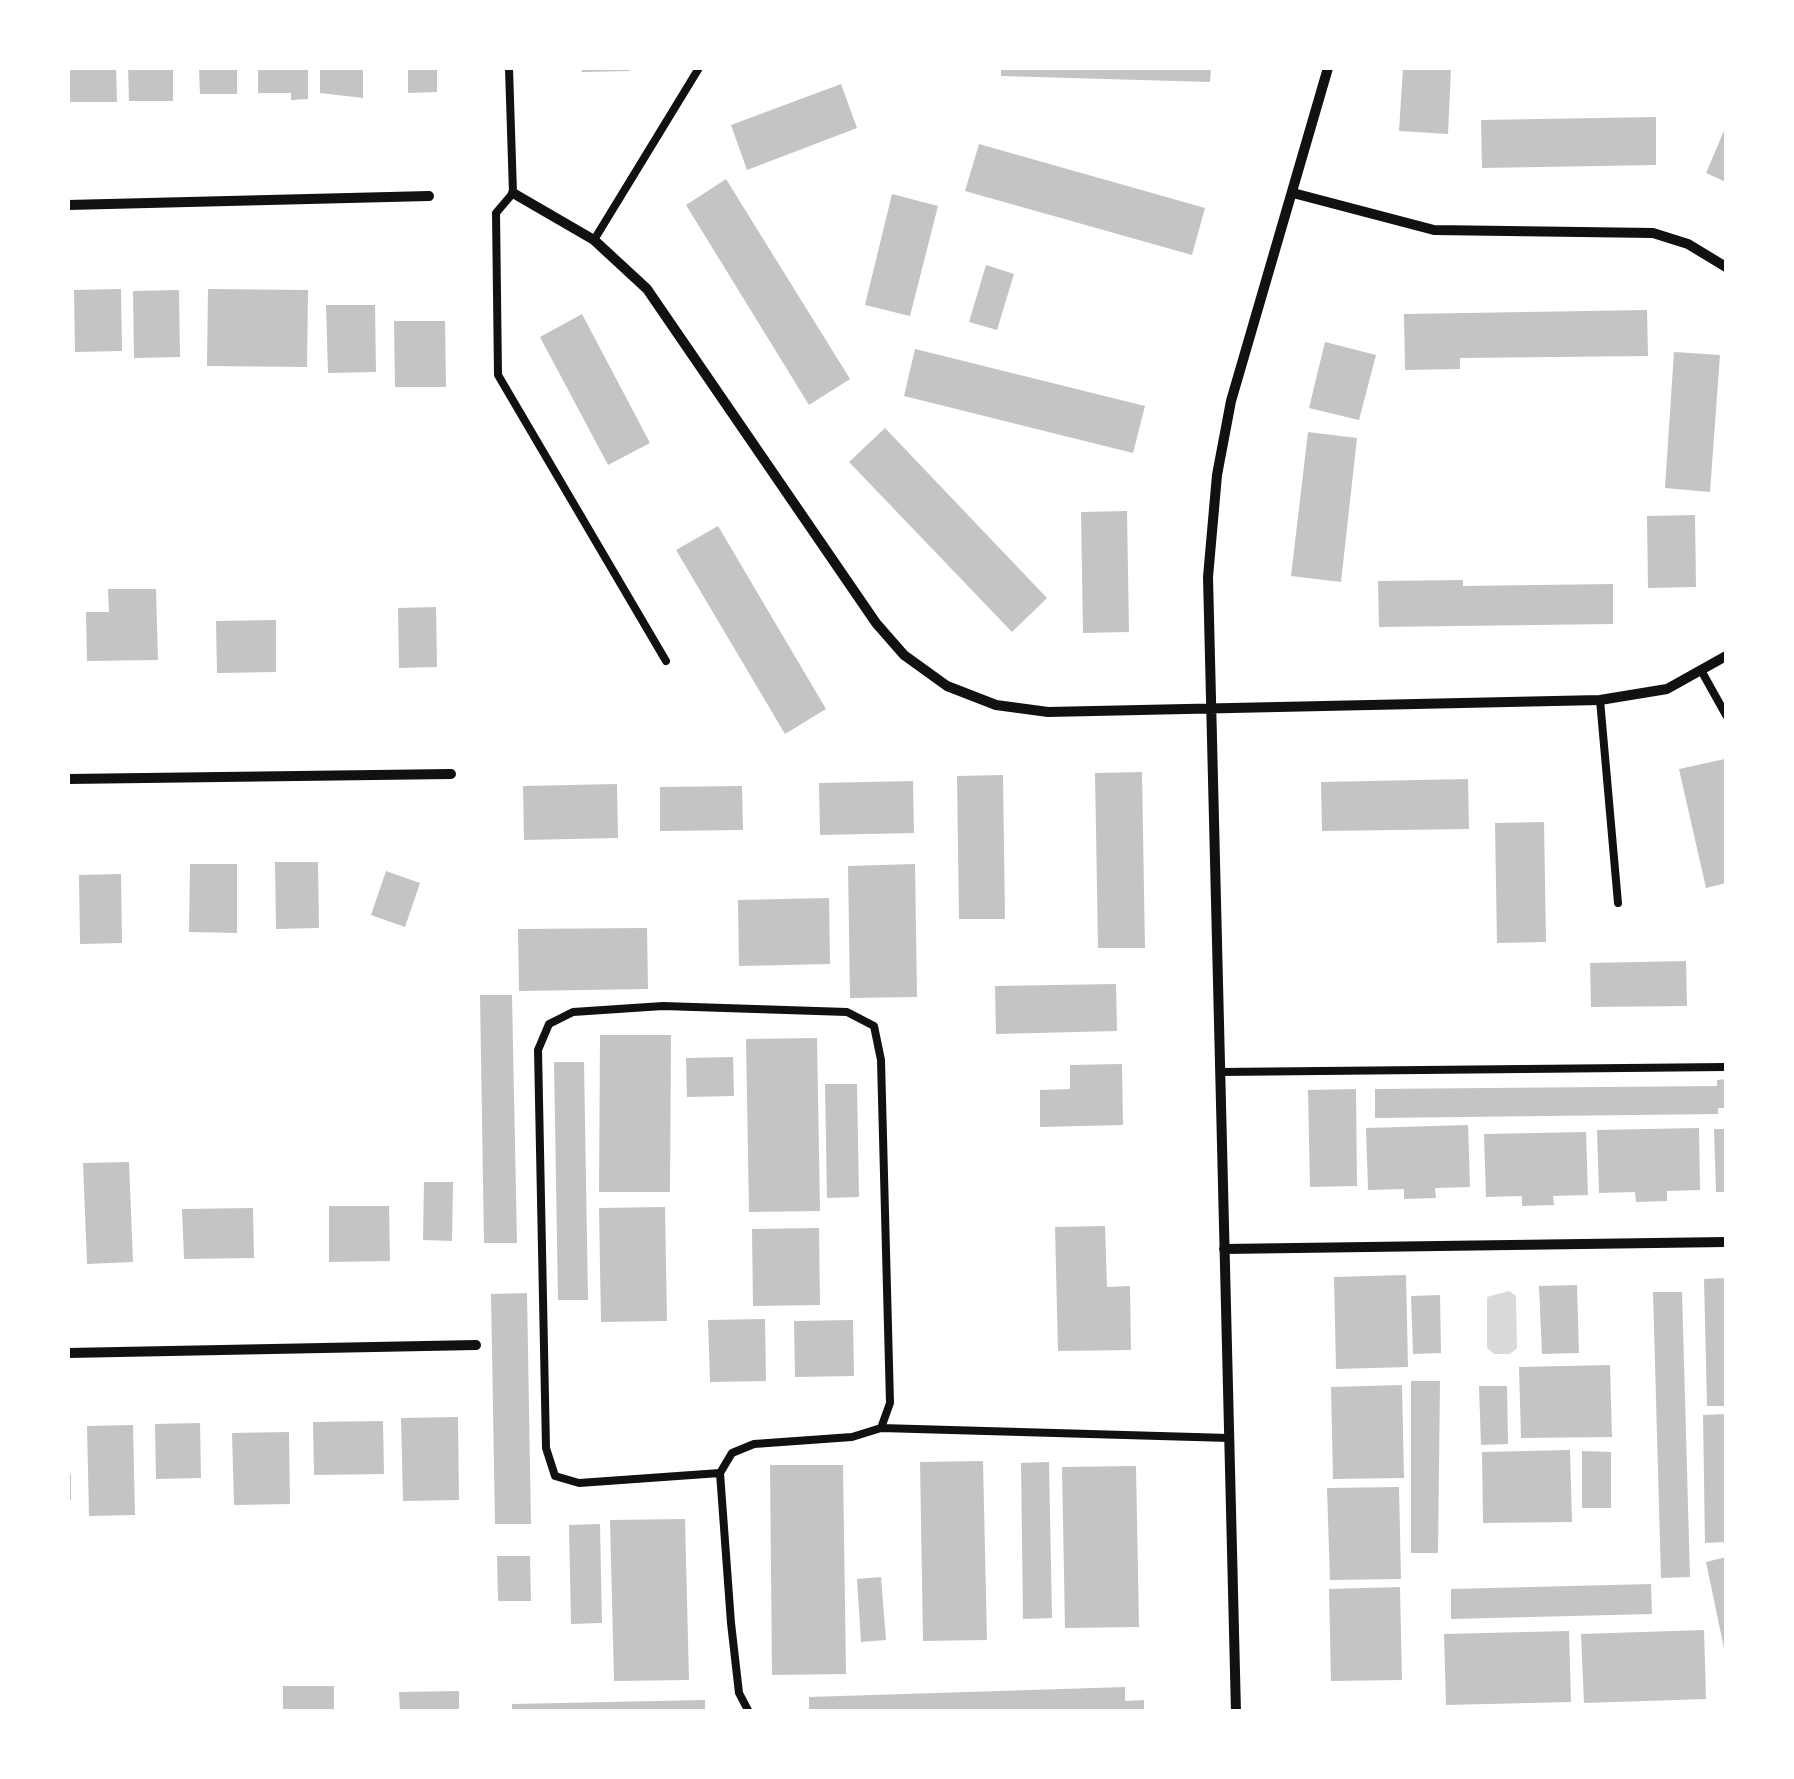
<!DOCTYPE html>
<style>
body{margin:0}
#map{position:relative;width:1794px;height:1779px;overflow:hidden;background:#fff;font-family:Mulish,sans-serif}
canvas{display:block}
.frame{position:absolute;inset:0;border:70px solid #fff;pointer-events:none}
</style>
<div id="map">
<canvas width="1794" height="1779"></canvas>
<div class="frame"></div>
</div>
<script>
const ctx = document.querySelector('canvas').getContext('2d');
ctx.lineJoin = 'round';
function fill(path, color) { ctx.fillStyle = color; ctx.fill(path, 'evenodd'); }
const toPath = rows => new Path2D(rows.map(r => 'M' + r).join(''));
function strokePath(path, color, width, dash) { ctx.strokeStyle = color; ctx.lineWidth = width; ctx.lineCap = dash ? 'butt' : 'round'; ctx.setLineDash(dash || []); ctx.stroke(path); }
const water = toPath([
 [1509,1291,1516,1296,1517,1348,1510,1354,1494,1354,1487,1348,1487,1297]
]);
const building = toPath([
 [68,68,116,68,117,102,68,102],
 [128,68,173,68,173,101,129,101],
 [199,68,237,68,237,94,200,94],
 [258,68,308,68,308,99,291,100,291,93,258,93],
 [320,68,363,68,363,98,320,93],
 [408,68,437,68,437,92,408,93],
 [581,68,630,68,630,71,582,72],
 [1001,68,1211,68,1210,82,1001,76],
 [1403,68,1451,68,1448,134,1399,131],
 [841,84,857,128,747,170,731,125],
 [1656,117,1656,165,1482,168,1481,120],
 [1726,126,1726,182,1706,173],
 [979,144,1205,208,1192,255,965,191],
 [726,179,850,379,809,405,686,205],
 [892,194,938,206,910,316,865,305],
 [986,265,1014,274,997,330,969,322],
 [121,289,122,351,75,352,74,290],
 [208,289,308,290,307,367,207,366],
 [179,290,180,357,134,358,133,291],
 [326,305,375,305,376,372,328,373],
 [1647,310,1648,356,1460,358,1460,369,1405,370,1404,314],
 [582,314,650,443,608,465,540,337],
 [394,321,445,321,446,387,395,387],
 [1325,342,1376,355,1359,420,1309,408],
 [915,349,1145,406,1133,453,904,396],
 [1674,352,1720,355,1710,492,1665,488],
 [885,428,1047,598,1012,632,849,462],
 [1308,432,1357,438,1341,582,1291,576],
 [1127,511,1129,632,1083,633,1081,512],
 [1695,515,1696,587,1648,588,1647,516],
 [718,526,826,709,785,734,676,550],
 [1463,580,1463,586,1613,584,1613,624,1379,627,1378,581],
 [108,589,156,589,158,660,87,661,86,612,109,612],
 [436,607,437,667,399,668,398,608],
 [276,620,276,672,217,673,216,621],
 [1725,759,1726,883,1706,888,1679,769],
 [1142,772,1145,948,1098,948,1095,773],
 [1003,775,1005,919,959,919,957,776],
 [1468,779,1469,829,1322,831,1321,782],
 [913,781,914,833,820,835,819,783],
 [617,784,618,838,524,840,523,786],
 [742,786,743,830,660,831,660,787],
 [1544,822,1546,942,1497,943,1495,823],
 [275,862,318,862,319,928,276,929],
 [190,864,237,864,237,933,189,932],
 [915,864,917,997,850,998,848,866],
 [386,871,420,883,405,927,371,915],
 [121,874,122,943,80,944,79,875],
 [829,898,830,964,739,966,738,900],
 [647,928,648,989,519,991,518,929],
 [1686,961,1687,1006,1591,1007,1590,963],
 [1116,984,1117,1031,996,1034,995,986],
 [480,995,512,995,517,1243,484,1243],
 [600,1035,671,1035,670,1192,599,1192],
 [817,1038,820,1211,749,1212,746,1039],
 [733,1057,734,1096,687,1097,686,1058],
 [554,1062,584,1062,588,1300,558,1300],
 [1122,1064,1123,1125,1040,1127,1040,1090,1070,1089,1070,1065],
 [1726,1079,1726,1108,1718,1108,1718,1114,1375,1118,1375,1089,1717,1086,1717,1080],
 [825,1084,857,1084,859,1197,827,1198],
 [1356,1089,1357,1186,1310,1187,1308,1090],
 [1468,1125,1470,1187,1435,1188,1436,1198,1404,1199,1404,1189,1368,1190,1366,1128],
 [1699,1128,1700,1190,1667,1191,1667,1201,1636,1202,1635,1192,1599,1193,1597,1130],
 [1714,1129,1726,1129,1726,1192,1716,1192],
 [1586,1132,1588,1195,1553,1196,1554,1205,1522,1206,1522,1196,1486,1197,1484,1134],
 [129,1162,133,1262,87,1264,83,1163],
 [424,1182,453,1182,452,1241,423,1240],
 [329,1206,389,1206,390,1261,329,1262],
 [665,1207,667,1321,601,1322,599,1208],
 [253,1208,254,1258,184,1259,182,1209],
 [1105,1226,1107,1287,1130,1286,1131,1350,1058,1351,1055,1227],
 [819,1228,820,1305,753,1306,752,1229],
 [1406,1275,1408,1367,1336,1369,1334,1277],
 [1726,1278,1726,1406,1707,1406,1704,1279],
 [1577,1285,1579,1353,1542,1354,1539,1286],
 [1653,1292,1682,1292,1690,1577,1661,1578],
 [527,1293,531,1524,495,1524,491,1294],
 [1440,1295,1441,1353,1413,1354,1411,1296],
 [765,1319,766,1381,710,1382,708,1320],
 [853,1320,854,1376,795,1377,794,1321],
 [1610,1365,1612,1437,1521,1438,1519,1367],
 [1411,1381,1440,1381,1438,1553,1411,1553],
 [1402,1385,1404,1478,1333,1479,1331,1387],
 [1479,1386,1507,1386,1508,1444,1481,1445],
 [1726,1414,1726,1542,1705,1543,1703,1415],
 [458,1417,459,1500,403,1501,401,1418],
 [383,1421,384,1474,314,1475,313,1422],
 [200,1423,201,1478,156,1479,155,1424],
 [133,1425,135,1515,89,1516,87,1426],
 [289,1432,290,1504,234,1505,232,1433],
 [1570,1450,1572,1522,1483,1523,1482,1452],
 [1582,1451,1611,1452,1611,1508,1582,1508],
 [983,1461,987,1640,923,1641,920,1462],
 [1049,1462,1052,1618,1023,1619,1021,1463],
 [770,1465,843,1465,846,1674,772,1675],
 [1136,1466,1139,1627,1065,1628,1062,1467],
 [68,1474,71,1474,71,1500,68,1500],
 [1399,1487,1401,1579,1330,1580,1327,1488],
 [685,1519,689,1680,614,1681,610,1520],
 [600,1524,602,1623,571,1624,569,1525],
 [497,1556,530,1556,531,1601,498,1601],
 [1726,1557,1726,1653,1725,1653,1706,1562],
 [881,1577,886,1640,861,1642,857,1579],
 [1651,1584,1652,1614,1451,1619,1451,1589],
 [1400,1587,1402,1680,1331,1681,1329,1589],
 [1704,1630,1706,1699,1584,1703,1581,1634],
 [1569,1631,1571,1702,1446,1705,1444,1634],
 [283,1686,334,1686,334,1712,283,1712],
 [1125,1687,1125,1701,1144,1700,1144,1712,809,1712,809,1697],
 [459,1691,459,1712,400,1712,399,1692],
 [705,1700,705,1712,512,1712,512,1704]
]);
const service = toPath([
 [509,68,513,193,496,213,498,375,666,661],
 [594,240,699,68],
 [1702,672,1726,715],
 [1600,700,1618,903],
 [1220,1072,1726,1067],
 [881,1428,1229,1438],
 [720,1473,579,1483,555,1476,546,1448,538,1050,549,1024,573,1012,663,1006,847,1012,874,1026,881,1060,890,1403,881,1428,852,1437,754,1444,732,1453,720,1473,731,1623,739,1693,749,1712]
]);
const minor = toPath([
 [513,193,594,240,647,289,876,623,904,655,947,686,996,705,1048,712,1600,700,1667,689,1726,656],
 [1293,193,1434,230,1653,233,1688,244,1726,267],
 [68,205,429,196],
 [68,779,451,774],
 [1224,1249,1726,1242],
 [68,1353,476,1345],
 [1236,1712,1208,577,1217,475,1231,401,1328,68]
]);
fill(water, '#d9d9d9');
fill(building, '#c4c4c4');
strokePath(service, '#111', 8);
strokePath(minor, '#111', 10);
</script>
